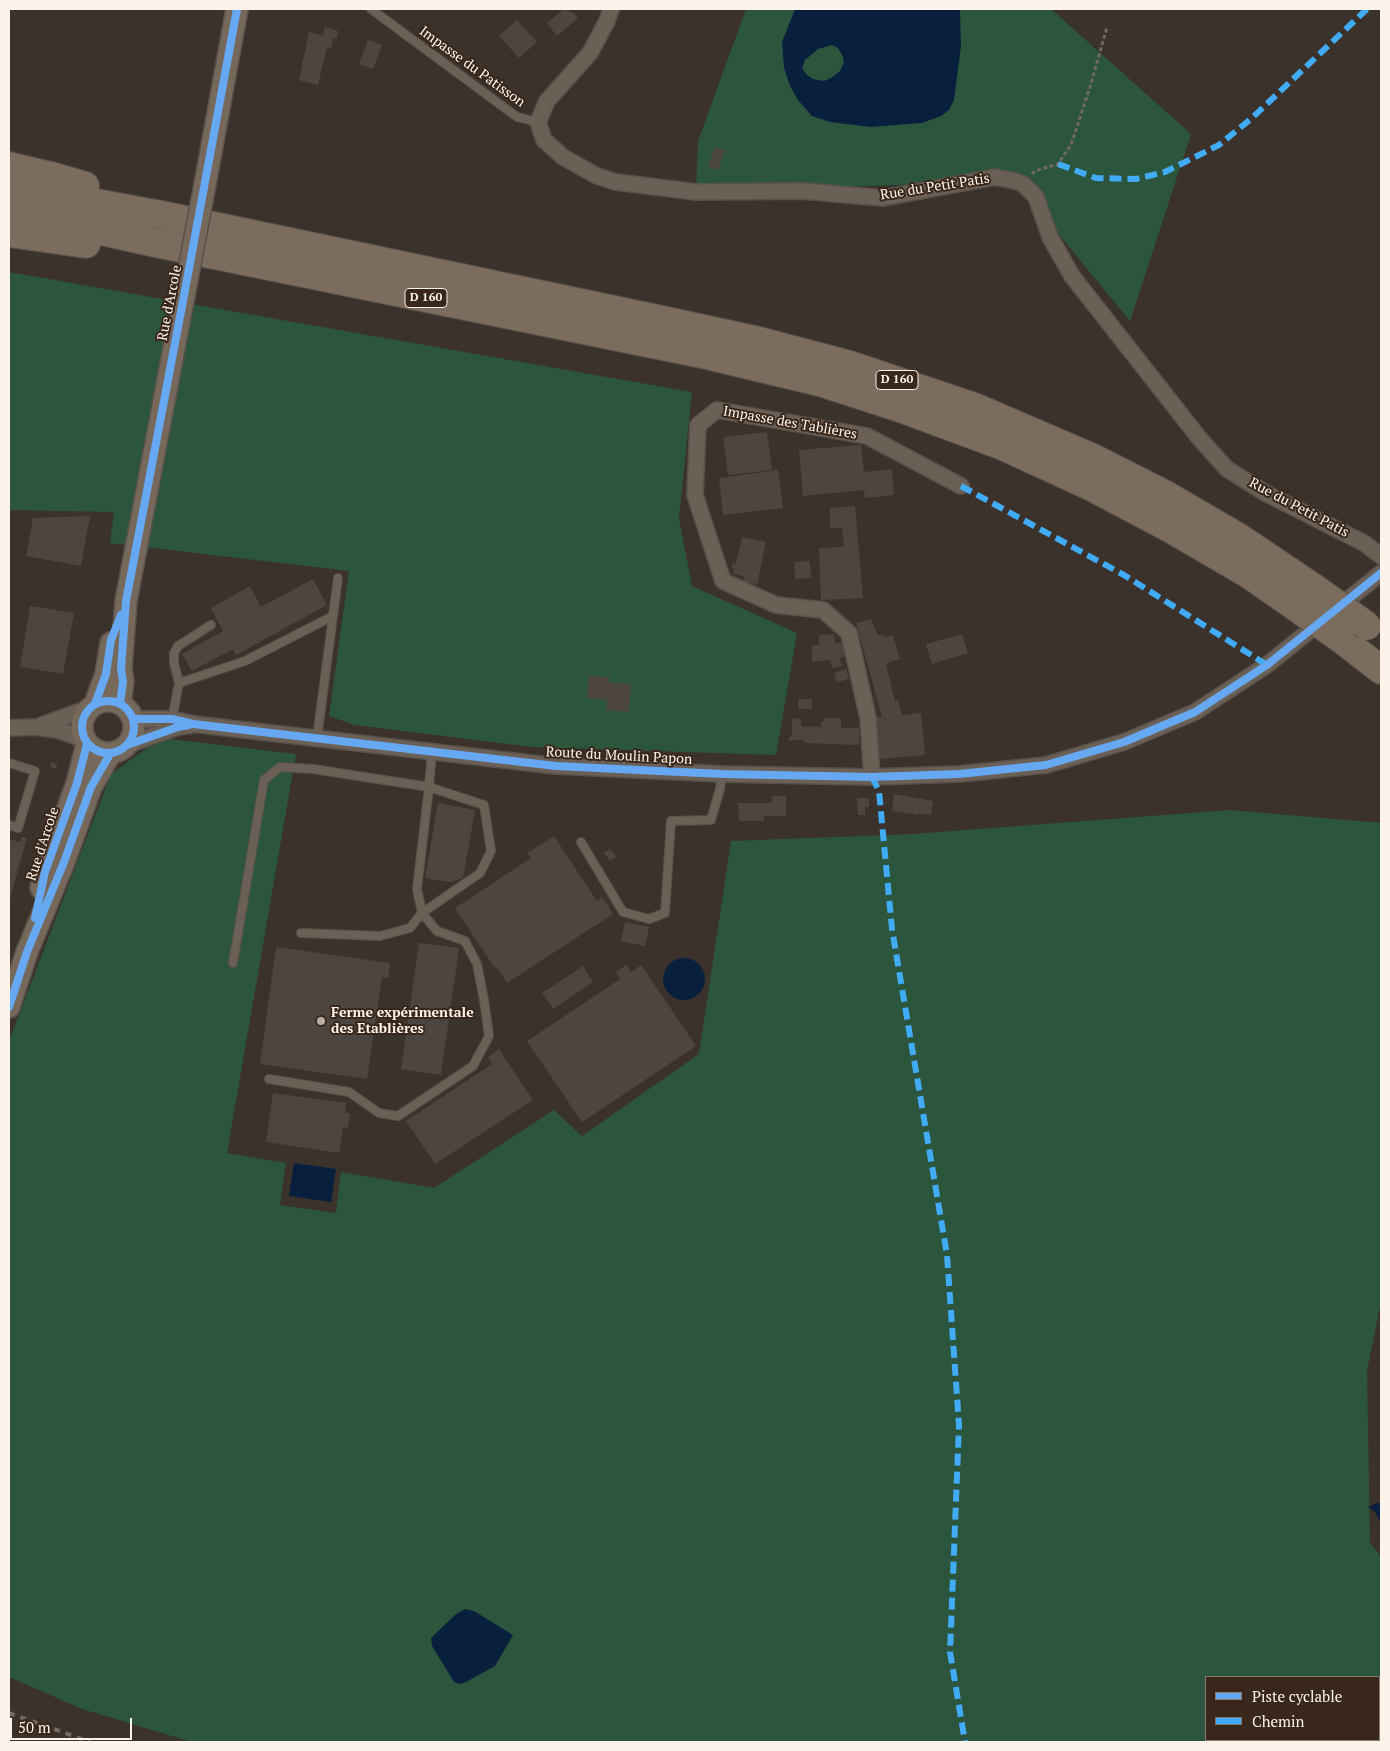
<!DOCTYPE html>
<meta charset="utf-8">
<style>
body{margin:0}
#map{position:relative;width:1390px;height:1751px;overflow:hidden;background:#3b322b;font-family:"PT Serif",serif}
canvas{display:block}
.frame{position:absolute;inset:0;border:10px solid #fef3ea;pointer-events:none}
.legend{position:absolute;left:1205px;top:1676px;width:175px;height:65px;box-sizing:border-box;background:#38271a;border:1px solid #87796d;margin:0;padding:6px 9px;list-style:none;font-size:15px;color:#fef3ea}
.legend li{display:flex;align-items:center;gap:10px;height:25px}
.legend b{width:25px;border:1px solid #87796d}
.scale{position:absolute;left:10px;top:1718px;width:122px;height:22px;box-sizing:border-box;border:2px solid #fef3ea;border-top:0;padding-left:6px;font-size:15px;line-height:18px;white-space:nowrap;color:#fef3ea;-webkit-text-stroke:4px #38271a;paint-order:stroke}
</style>
<div id="map">
<canvas width="1390" height="1751"></canvas>
<div class="frame"></div>
<ul class="legend">
<li><b style="height:6px;background:#66a8f1"></b>Piste cyclable</li>
<li><b style="height:6px;background:#42abf6"></b>Chemin</li>
</ul>
<div class="scale">50 m</div>
</div>
<script>
const ctx = document.querySelector('canvas').getContext('2d');
ctx.lineJoin = 'round';
function fill(path, color) { ctx.fillStyle = color; ctx.fill(path, 'evenodd'); }
const toPath = rows => new Path2D(rows.map(r => 'M' + r).join(''));
function strokePath(path, color, width, dash) { ctx.strokeStyle = color; ctx.lineWidth = width; ctx.lineCap = dash ? 'butt' : 'round'; ctx.setLineDash(dash || []); ctx.stroke(path); }
function write(font, color, halo, rows, align = 'center') {
  ctx.font = font + ' "PT Serif",serif'; ctx.lineWidth = 4; ctx.setLineDash([]); ctx.textBaseline = 'middle'; ctx.strokeStyle = halo; ctx.fillStyle = color; for (const [text, x, y, turn = 0] of rows) {
    ctx.save(); ctx.translate(x, y); ctx.rotate((+turn || 0) * Math.PI / 180); ctx.textAlign = isNaN(turn) ? turn : align; if (halo) ctx.strokeText(text, 0, 0); ctx.fillText(text, 0, 0); ctx.restore();
  }
}
const green = toPath([
 [746,9,1051,9,1191,134,1130,321,1015,181,696,192,698,141],
 [9,272,692,392,679,518,692,586,797,633,776,755,533,747,354,725,329,716,349,571,110,543,114,512,9,510],
 [161,738,296,754,227,1153,286,1163,280,1205,336,1213,341,1172,434,1188,554,1110,582,1136,699,1054,731,841,913,834,1230,810,1381,823,1381,1301,1367,1371,1370,1543,1381,1557,1381,1721,1379,1721,1379,1677,1206,1677,1206,1740,1306,1740,1297,1742,192,1742,82,1709,9,1677,9,1041,111,774],
 [1381,1723,1381,1742,1319,1742,1328,1740,1379,1740,1379,1724]
]);
const water = toPath([
 [795,9,960,9,961,46,954,100,949,110,941,116,922,123,870,127,830,122,812,116,798,100,790,86,784,68,782,42],
 [832,45,838,48,843,57,844,62,840,71,831,78,824,81,813,79,807,75,802,68,805,60,818,49],
 '663 979a21 21 0 1 1 42 0a21 21 0 1 1-42 0Z',
 [294,1163,336,1169,331,1202,289,1196],
 [1381,1486,1381,1522,1374,1511,1368,1507,1380,1502],
 [465,1609,474,1611,513,1635,495,1666,466,1682,460,1684,454,1682,432,1646,431,1638,456,1614]
]);
const building = toPath([
 [564,9,573,13,578,18,557,36,547,23],
 [517,20,537,42,519,58,499,36],
 [325,27,338,31,337,39,333,38,331,48,327,47,318,85,299,80,309,32,323,36],
 [368,40,382,45,373,69,359,64],
 [715,147,725,150,718,170,708,167],
 [767,432,772,470,728,475,723,437],
 [861,445,864,472,892,469,894,495,865,498,864,490,803,496,799,450],
 [778,470,783,508,723,515,719,478],
 [855,506,863,598,821,600,819,548,844,547,842,528,830,528,830,508],
 [90,516,81,566,26,556,33,518],
 [742,537,766,542,757,585,743,582,744,576,733,574,735,568,732,568,733,563,736,564],
 [810,561,811,578,795,579,794,562],
 [313,579,327,605,236,655,233,649,192,671,182,654,223,631,211,608,250,586,261,607],
 [30,606,74,613,63,674,20,667],
 [871,619,878,635,883,634,884,637,893,635,900,659,887,663,888,664,886,665,895,701,898,700,902,715,921,713,925,755,879,759,875,717,882,717,856,623],
 [834,634,835,644,842,642,846,656,839,658,842,666,832,668,830,660,812,662,812,645,819,645,819,635],
 [962,634,968,653,932,664,926,644],
 [846,669,849,679,837,682,834,673],
 [589,676,609,677,609,682,631,684,629,712,606,710,607,700,587,698],
 [798,699,812,699,812,709,798,709],
 [792,718,801,719,801,726,821,727,821,721,824,721,824,718,841,718,841,728,859,728,859,745,804,743,804,740,793,740,790,741,789,740,789,737,792,736],
 [51,762,57,764,56,769,50,767],
 [894,794,933,801,931,815,919,813,918,815,892,811],
 [772,796,786,796,786,816,764,816,764,821,739,821,738,803,771,803],
 [857,798,869,798,869,807,865,807,865,815,858,815],
 [438,803,475,810,463,878,450,882,425,878],
 [554,836,597,901,602,897,613,914,507,983,496,966,494,967,455,908,531,858,527,853],
 [22,837,27,838,9,902,9,839,20,842],
 [610,849,616,857,610,861,604,853],
 [625,922,649,927,645,946,621,941],
 [419,943,459,948,441,1075,401,1069],
 [276,947,390,963,388,978,382,977,367,1079,260,1064],
 [626,965,631,972,641,965,696,1046,582,1122,527,1041,620,979,616,972],
 [583,966,593,982,553,1009,542,993],
 [499,1049,533,1100,435,1164,406,1121,492,1064,488,1057],
 [273,1093,346,1103,345,1113,350,1113,348,1128,343,1127,339,1153,266,1142]
]);
const path = toPath([
 [1032,174,1035,171,1058,164,1071,145,1090,87,1107,27]
]);
const lane = toPath([
 [371,9,517,117,538,122],
 [179,683,245,661,333,616],
 [172,719,179,683,174,663,174,653,178,646,211,625],
 [317,738,338,578],
 [9,763,35,771,18,828,9,825],
 [581,842,623,912,649,919,665,913,671,821,711,820,720,789,722,774],
 [233,963,264,780,280,767,313,769,429,787,484,805,491,851,480,873,422,913,410,928,380,936,301,933],
 [269,1079,349,1092,379,1113,398,1116,473,1066,489,1036,484,1000,477,964,465,941,437,931,422,913,417,889,429,787,432,751]
]);
const street = toPath([
 [611,9,607,21,590,53,547,101,538,122,544,140,563,157,597,176,616,182,696,192,803,191,883,198,995,177,1015,181,1023,184,1036,197,1050,237,1072,276,1200,439,1227,469,1267,494,1364,543,1381,556],
 [133,719,172,719,193,724,556,766,722,774,872,777,959,774,1046,765,1124,742,1195,712,1267,665,1381,573],
 [42,725,89,708],
 [9,728,36,727,58,730,85,740],
 [127,745,178,727,191,725],
 [872,777,868,718,849,633,823,610,776,605,723,581,695,495,698,425,717,410,867,436,961,486]
]);
const secondary = toPath([
 [206,179,237,9],
 '82 727a26 26 0 1 1 52 0a26 26 0 1 1-52 0Z',
 [95,704,106,674,111,643],
 [120,704,123,681,121,669,126,601,183,301],
 [41,888,45,872,77,783,87,744],
 [9,1007,27,952,64,862,91,787,110,754]
]);
const highway = toPath([
 [9,166,51,176,85,186],
 [9,187,161,215,662,320,759,341,850,365,977,408,1091,457,1166,495,1238,537,1314,588],
 [9,210,151,242,702,354,823,383,903,409,1003,446,1090,486,1173,530,1250,575,1293,605],
 [9,233,86,244],
 [1340,638,1381,670]
]);
const rail = toPath([
 [9,1713,90,1742]
]);
const secondaryBridge = toPath([
 [183,301,206,179]
]);
const highwayBridge = toPath([
 [1314,588,1367,626],
 [1293,605,1340,638]
]);
const quiet = toPath([
 [1058,164,1096,178,1136,179,1165,172,1219,145,1252,118,1367,9],
 [961,486,1124,575,1267,665],
 [872,777,879,791,892,929,947,1255,959,1425,950,1652,965,1742]
]);
const cycleway = toPath([
 '82 727a26 26 0 1 1 52 0a26 26 0 1 1-52 0Z',
 [95,704,106,674,111,640,121,615],
 [120,704,123,681,121,669,126,601,183,301,237,9],
 [133,719,172,719,193,724,556,766,722,774,872,777,959,774,1046,765,1124,742,1195,712,1267,665,1381,573],
 [127,745,178,727,189,725],
 [35,918,45,872,77,783,87,744],
 [9,1007,27,952,64,862,91,787,110,754]
]);
const markers = [
 [321,1021,5,"#baafa7"]
];
const shields = [
 [426,298,42],
 [897,380,42]
];
const shieldNames = [
 ["D 160",426,298],
 ["D 160",897,380]
];
const streetNames = [
 ["Impasse du Patisson",472,67,36],
 ["Rue du Petit Patis",935,187,-9],
 ["Rue d'Arcole",170,303,-79],
 ["Impasse des Tablières",790,423,10],
 ["Rue du Petit Patis",1299,508,28],
 ["Route du Moulin Papon",619,756,3],
 ["Rue d'Arcole",43,844,-72]
];
const poiNames = [
 ["Ferme expérimentale",331,1013],
 ["des Etablières",331,1029]
];
fill(green, '#2c553d');
fill(water, '#08203e');
fill(building, '#4d4640');
strokePath(lane, '#59514b', 10);
strokePath(street, '#59514b', 18);
strokePath(secondary, '#59514b', 24);
strokePath(highway, '#59514b', 30);
strokePath(path, '#716860', 3, [4, 2.5]);
strokePath(lane, '#6b6056', 8);
strokePath(street, '#6b6056', 15);
strokePath(secondary, '#76695c', 21);
strokePath(highway, '#7b6c5d', 28);
strokePath(rail, '#746c64', 4, [6, 6]);
strokePath(secondaryBridge, '#59514b', 24, []);
strokePath(highwayBridge, '#59514b', 30, []);
strokePath(secondaryBridge, '#76695c', 21);
strokePath(highwayBridge, '#7b6c5d', 28);
strokePath(quiet, '#42abf6', 6, [12, 6]);
strokePath(cycleway, '#66a8f1', 8);
for (const [x, y, r, color] of markers) { const dot = new Path2D(); dot.arc(x, y, r, 0, 2 * Math.PI); ctx.fillStyle = color; ctx.fill(dot); strokePath(dot, '#38271a', 2); }
for (const [x, y, w] of shields) { const box = new Path2D(); box.roundRect(x - w / 2, y - 9.5, w, 19, 4); ctx.fillStyle = '#38271a'; ctx.fill(box); strokePath(box, '#fef3ea', 1); }
write('bold 12px', '#fef3ea', null, shieldNames);
write('14px', '#fef3ea', '#38271a', streetNames);
write('bold 14px', '#fef3ea', '#38271a', poiNames, 'left');
</script>
